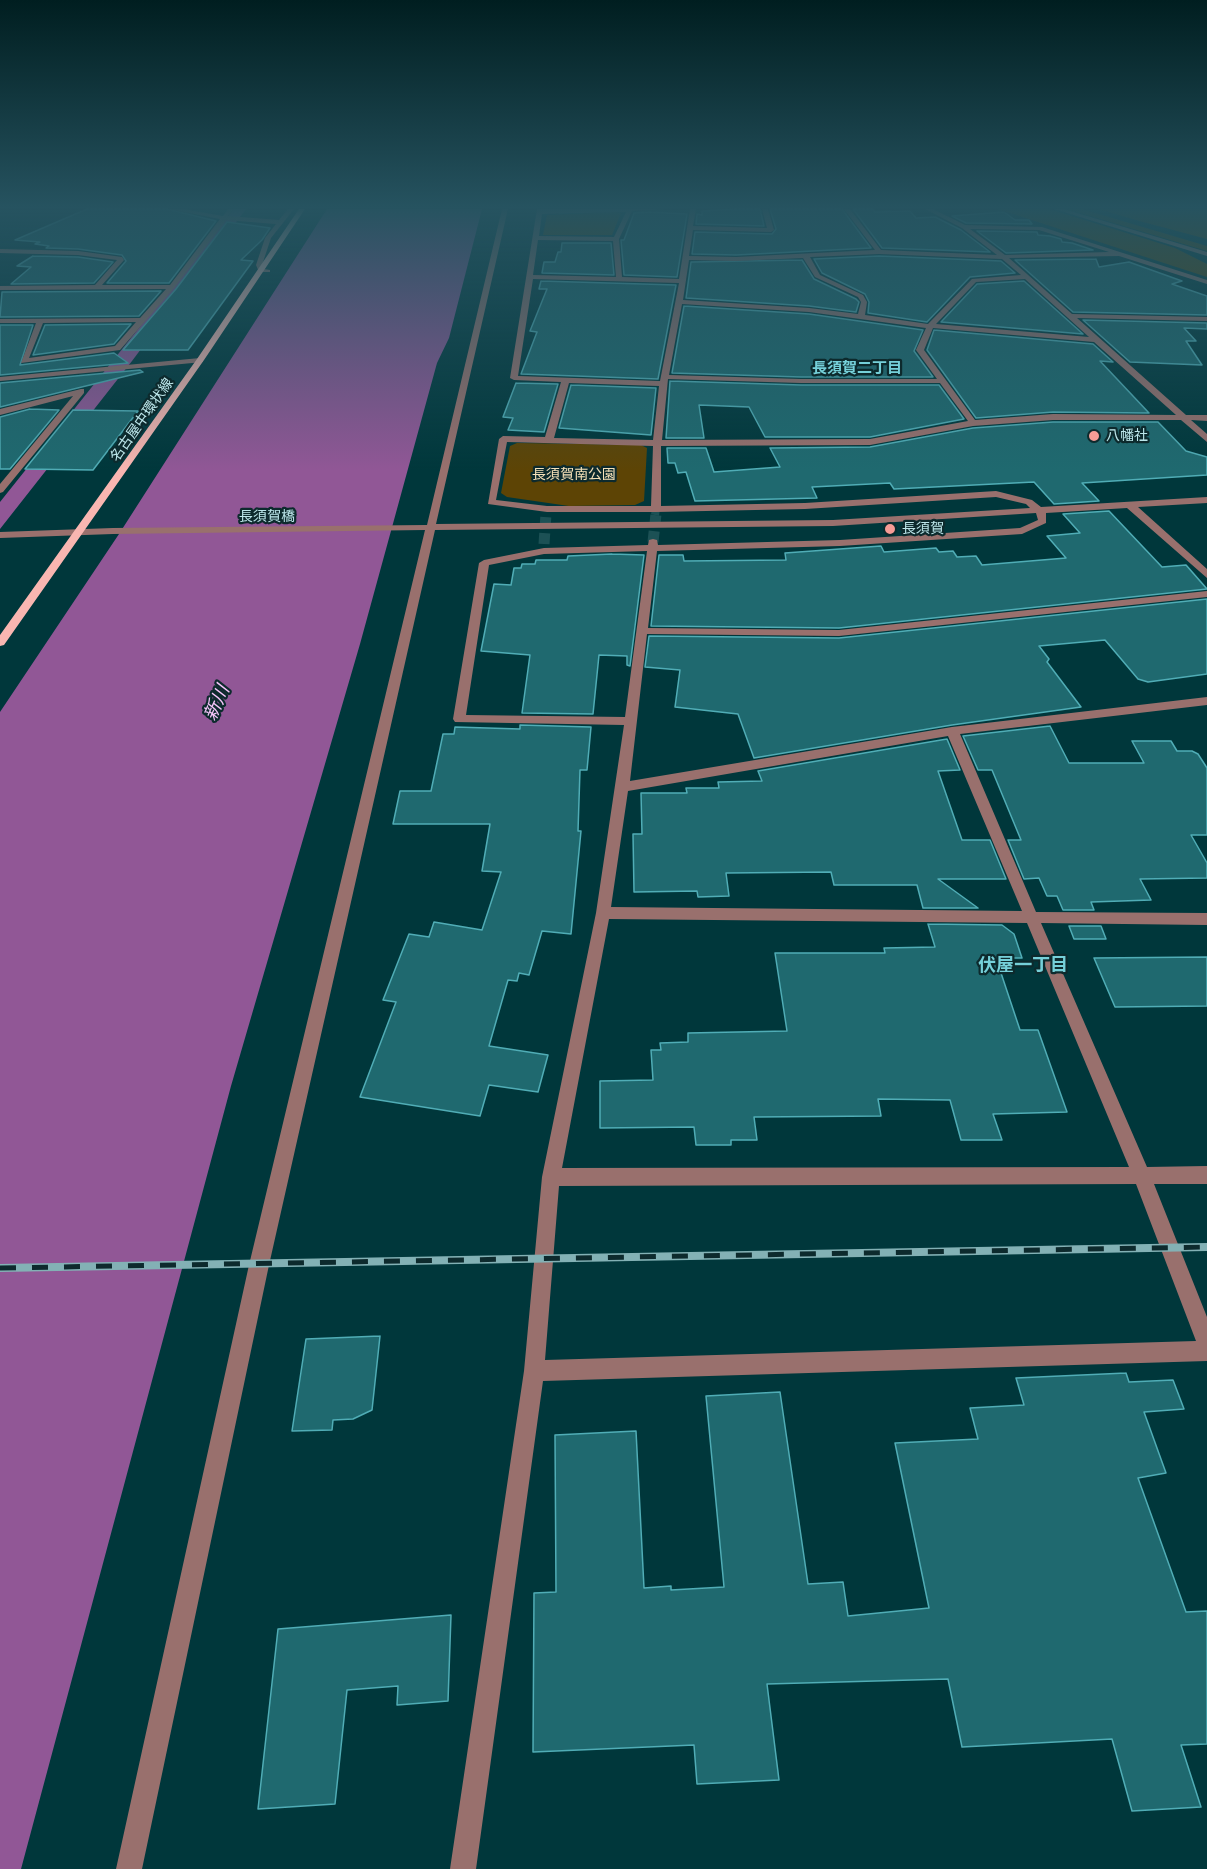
<!DOCTYPE html>
<meta charset="utf-8">
<style>
body{margin:0}
canvas{display:block;background:#00373b}
</style>
<canvas width="1207" height="1869"></canvas>
<script>
const ctx = document.querySelector('canvas').getContext('2d');
ctx.lineJoin = 'round';
function fill(path, color) { ctx.fillStyle = color; ctx.fill(path, 'evenodd'); }
const toPath = rows => new Path2D(rows.map(r => 'M' + r).join(''));
function strokePath(path, color, width, dash) { ctx.strokeStyle = color; ctx.lineWidth = width; ctx.lineCap = dash ? 'butt' : 'round'; ctx.setLineDash(dash || []); ctx.stroke(path); }
function write(font, color, halo, rows, align = 'center') {
  ctx.font = font + ' Inter,"Noto Sans JP",sans-serif'; ctx.lineWidth = 4.5; ctx.setLineDash([]); ctx.textBaseline = 'middle'; ctx.strokeStyle = halo; ctx.fillStyle = color; for (const [text, x, y, turn = 0] of rows) {
    ctx.save(); ctx.translate(x, y); ctx.rotate((+turn || 0) * Math.PI / 180); ctx.textAlign = isNaN(turn) ? turn : align; if (halo) ctx.strokeText(text, 0, 0); ctx.fillText(text, 0, 0); ctx.restore();
  }
}
const green = toPath([
 [998,209,1049,209,1175,248,1207,264,1207,277],
 [1067,209,1082,209,1207,246,1207,251],
 [1098,209,1207,209,1207,239,1143,222],
 [616,212,621,213,612,235,543,235,547,215],
 [517,443,641,445,647,448,644,501,635,505,569,506,507,497,501,493,510,446]
]);
const water = toPath([
 [234,209,246,209,132,361,0,529,0,502],
 [327,209,482,209,449,338,437,363,360,644,231,1086,21,1869,0,1869,0,712,119,534]
]);
const building = toPath([
 [87,209,167,209,216,221,169,283,107,283,126,261,122,255,78,249,46,248,49,246,35,244,40,242,15,240,87,209],
 [735,209,760,209,764,226,696,224,697,214,702,215,702,211,735,209],
 [770,209,842,209,871,248,736,255,692,254,695,232,772,234,776,229,770,209],
 [853,209,873,209,875,212,910,211,916,218,935,217,961,230,990,252,882,248,853,209],
 [649,212,687,214,677,277,624,275,621,240,624,240,634,213,649,212],
 [1004,212,1015,220,1029,220,1032,224,966,223,952,216,1004,212],
 [227,222,270,228,262,240,241,260,253,261,188,350,123,350,176,289,227,222],
 [977,231,1037,232,1038,235,1050,236,1061,239,1062,242,1072,243,1093,250,1006,253,977,231],
 [562,243,611,243,614,275,542,273,544,262,555,262,558,252,561,252,562,243],
 [33,256,78,257,113,262,94,283,11,284,31,267,17,266,33,256],
 [879,256,1001,261,1015,273,970,277,927,322,868,313,869,302,865,294,822,273,814,259,879,256],
 [1096,259,1099,267,1129,262,1182,281,1172,284,1207,296,1207,315,1073,312,1015,260,1096,259],
 [802,260,814,279,856,299,859,302,856,312,809,306,686,298,691,262,802,260],
 [541,281,676,285,658,379,521,374,537,332,530,331,547,289,539,289,541,281],
 [1024,281,1083,334,941,322,977,284,1024,281],
 [161,291,139,316,0,317,2,292,161,291],
 [684,306,809,314,923,330,914,351,933,377,801,377,672,373,684,306],
 [1083,320,1207,323,1207,329,1184,328,1196,341,1186,341,1202,365,1130,362,1083,320],
 [131,324,114,344,33,355,45,325,131,324],
 [0,325,33,325,20,365,114,353,128,363,0,375,0,325],
 [934,330,1093,344,1113,362,1100,361,1149,413,1053,412,976,418,927,350,934,330],
 [140,370,143,372,0,407,0,383,140,370],
 [670,381,801,385,939,385,964,419,870,437,765,437,749,407,699,405,704,438,666,438,670,381],
 [516,383,558,384,544,432,508,430,513,418,503,417,516,383],
 [571,385,656,388,651,435,559,428,571,385],
 [30,409,59,410,10,469,0,469,0,417,30,409],
 [73,410,138,411,93,470,25,469,73,410],
 [1053,422,1158,422,1186,451,1207,457,1207,475,1082,483,1099,501,1054,504,1034,482,894,489,890,483,812,487,817,498,695,501,686,472,678,473,675,463,668,463,667,448,706,448,714,472,780,467,770,448,870,447,973,428,1053,422],
 [1109,511,1162,567,1186,565,1207,589,839,628,651,626,659,555,683,555,684,561,786,560,785,553,881,546,884,552,936,548,939,552,953,551,957,557,976,556,982,565,1066,558,1047,536,1080,533,1063,514,1109,511],
 [612,554,644,555,630,666,627,665,627,656,599,655,593,714,522,713,530,655,481,651,494,584,511,585,514,568,521,568,522,564,535,564,536,560,567,560,568,556,612,554],
 [1207,599,1207,674,1148,682,1138,679,1105,640,1039,646,1049,659,1047,662,1081,707,952,725,754,758,738,714,675,707,680,670,645,667,649,636,839,638,1207,599],
 [520,725,591,727,587,770,580,770,578,831,581,831,571,934,542,931,529,975,519,973,517,981,508,980,489,1046,548,1055,538,1092,489,1085,480,1116,360,1097,396,1002,383,1000,409,934,429,937,434,922,482,930,501,872,482,871,490,824,393,824,400,791,431,791,443,734,454,734,455,727,520,729,520,725],
 [1050,726,1069,763,1144,763,1132,741,1171,741,1177,751,1192,751,1198,754,1207,768,1207,835,1191,835,1207,863,1207,878,1140,879,1151,900,1091,902,1094,910,1063,910,1057,896,1047,896,1039,878,1024,879,1008,840,1021,840,992,770,978,770,963,736,1050,726],
 [947,739,960,770,938,771,962,840,990,840,1006,879,938,879,978,908,923,908,917,885,834,885,831,872,726,873,729,896,698,897,697,891,634,892,633,834,642,834,641,793,687,793,686,788,719,788,718,782,762,781,758,771,947,739],
 [928,924,1002,925,1014,934,1022,958,996,958,1020,1030,1038,1030,1067,1112,993,1114,1002,1140,961,1140,950,1100,878,1099,881,1116,754,1117,757,1140,731,1140,731,1145,696,1145,694,1127,600,1128,600,1081,653,1080,651,1050,661,1050,660,1043,688,1042,688,1033,787,1031,775,953,885,953,884,948,935,947,928,924],
 [1069,926,1101,926,1106,939,1074,939,1069,926],
 [1207,957,1207,1006,1115,1007,1094,958,1207,957],
 [380,1336,372,1410,353,1419,333,1420,332,1430,292,1431,306,1339,380,1336],
 [1126,1373,1129,1382,1173,1380,1184,1409,1144,1412,1166,1473,1138,1478,1186,1612,1207,1611,1207,1744,1181,1745,1201,1807,1132,1811,1112,1739,962,1747,948,1679,767,1684,779,1780,697,1784,694,1745,533,1752,534,1593,556,1592,555,1435,636,1431,644,1588,671,1586,671,1590,724,1587,706,1396,780,1392,808,1584,843,1582,848,1616,929,1608,895,1443,978,1439,970,1408,1024,1405,1016,1378,1126,1373],
 [451,1615,448,1701,397,1705,398,1686,347,1690,335,1804,258,1809,278,1629,451,1615]
]);
const minorTunnelFar1 = toPath([
 [655,515,656,509]
]);
const minorTunnel = toPath([
 [653,542,656,514],
 [544,544,546,514]
]);
const minor = toPath([
 [169,209,184,209,223,216,228,209,234,209,228,216,279,220,288,209,294,209,271,238,262,265,264,269,270,270,270,272,259,272,256,265,265,238,276,224,226,220,174,288,120,350,21,363,36,323,0,323,0,319,140,318,166,289,0,290,0,286,95,285,117,260,78,255,0,253,0,249,78,251,122,257,124,260,102,285,170,285,220,219,169,209],
 [136,322,115,346,29,358,43,323,136,322],
 [502,209,508,209,436,524,833,520,1030,508,1026,504,996,497,805,509,656,512,547,512,488,504,499,439,503,436,545,437,561,382,514,380,510,378,537,209,665,209,632,211,619,239,622,277,679,279,690,209,696,209,693,226,767,228,762,209,768,209,774,230,771,232,693,230,689,256,736,257,875,250,844,209,850,209,881,250,997,255,962,228,925,209,933,209,965,225,1042,227,1207,280,1207,284,1119,256,1009,258,1072,314,1207,317,1207,321,1077,318,1186,415,1207,415,1207,421,1191,420,1207,434,1207,442,1181,420,1053,420,973,426,870,445,661,446,661,506,805,503,996,491,1032,500,1041,507,1207,497,1207,503,1138,507,1207,569,1207,578,1127,508,1046,513,1046,523,1022,534,840,546,657,551,648,628,839,630,1207,591,1207,597,839,636,647,634,630,781,952,727,1207,697,1207,705,960,734,1036,912,1207,913,1207,925,1041,923,1147,1167,1207,1166,1207,1184,1154,1184,1207,1317,1207,1361,543,1381,476,1869,450,1869,524,1371,542,1177,596,913,624,725,455,722,453,719,479,563,484,560,544,548,648,545,649,540,653,539,657,540,658,545,840,540,1020,528,1038,520,1036,513,833,526,435,530,269,1265,142,1869,116,1869,249,1265,425,530,113,534,0,538,0,532,113,528,427,525,502,209],
 [626,212,614,237,539,236,542,214,626,212],
 [970,229,1039,230,1109,252,1005,255,970,229],
 [538,240,613,241,616,277,533,275,538,240],
 [879,254,1002,259,1021,275,972,279,928,324,865,315,867,302,863,295,820,275,810,257,879,254],
 [803,258,815,277,858,297,861,302,858,314,809,308,683,300,689,260,736,261,803,258],
 [533,279,679,283,660,381,518,376,533,279],
 [1025,279,1089,337,936,324,976,282,1025,279],
 [682,304,809,312,926,328,916,350,937,379,801,379,669,375,682,304],
 [933,328,1094,342,1176,415,1053,414,975,420,924,350,933,328],
 [668,379,801,383,940,383,968,421,870,439,662,440,668,379],
 [569,383,659,386,653,440,554,438,569,383],
 [507,442,653,446,651,506,547,506,496,500,507,442],
 [647,551,625,717,466,715,489,565,544,554,647,551],
 [948,736,1022,911,611,907,628,791,948,736],
 [609,919,1027,923,1129,1167,562,1168,609,919],
 [1136,1184,1196,1341,545,1360,559,1186,1136,1184],
 [1054,209,1064,209,1207,252,1207,256,1054,209],
 [200,358,203,358,203,362,0,381,0,377,200,358],
 [81,389,84,389,84,393,3,492,0,493,0,484,73,396,0,415,0,409,81,389]
]);
const major = toPath([
 [299,209,305,209,204,360,4,645,0,646,0,635,197,359,299,209]
]);
const rail = toPath([
 [0,1268,1207,1247]
]);
const markers = [
 [1094,436,6,"#f59c96"],
 [890,529,6,"#f59c96"]
];
const farStreetnames = [
 ["名古屋中環状線",142,420,-55],
 ["長須賀橋",267,517]
];
const farPoinames = [
 ["八幡社",1106,436],
 ["長須賀",902,529]
];
const farParknames = [
 ["長須賀南公園",574,475]
];
const farNeighbourhoodnames = [
 ["長須賀二丁目",857,368]
];
const waterNames = [
 ["新川",217,703,-66]
];
const neighbourhoodNames = [
 ["伏屋一丁目",1023,966]
];
fill(green, '#5d4405');
fill(water, '#915796');
fill(building, '#1f696f');
strokePath(building, '#50adb6', 1.5);
strokePath(minorTunnelFar1, '#1c5155', 8, [8, 4.5]);
strokePath(minorTunnel, '#1c5155', 11, [11, 5]);
fill(minor, '#99706d');
fill(major, '#f9b6b1');
strokePath(rail, '#83b1b5', 8);
strokePath(rail, '#0d2a2d', 5, [16]);
const sky = ctx.createLinearGradient(0, 0, 0, 471);
sky.addColorStop(0, '#001e20');
sky.addColorStop(0.44, '#265360');
sky.addColorStop(1, '#26536000');
ctx.fillStyle = sky;
ctx.fillRect(0, 0, 1207, 471);
for (const [x, y, r, color] of markers) { const dot = new Path2D(); dot.arc(x, y, r, 0, 2 * Math.PI); ctx.fillStyle = color; ctx.fill(dot); strokePath(dot, '#0d2a2d', 2); }
write('14px', '#bce6ea', '#0d2a2d', farStreetnames);
write('14px', '#bce6ea', '#0d2a2d', farPoinames, 'left');
write('14px', '#f6e1b8', '#0d2a2d', farParknames);
write('bold 15px', '#75d0d9', '#0d2a2d', farNeighbourhoodnames);
write('italic 18px', '#f8c7fc', '#0d2a2d', waterNames);
write('bold 18px', '#75d0d9', '#0d2a2d', neighbourhoodNames);
</script>
